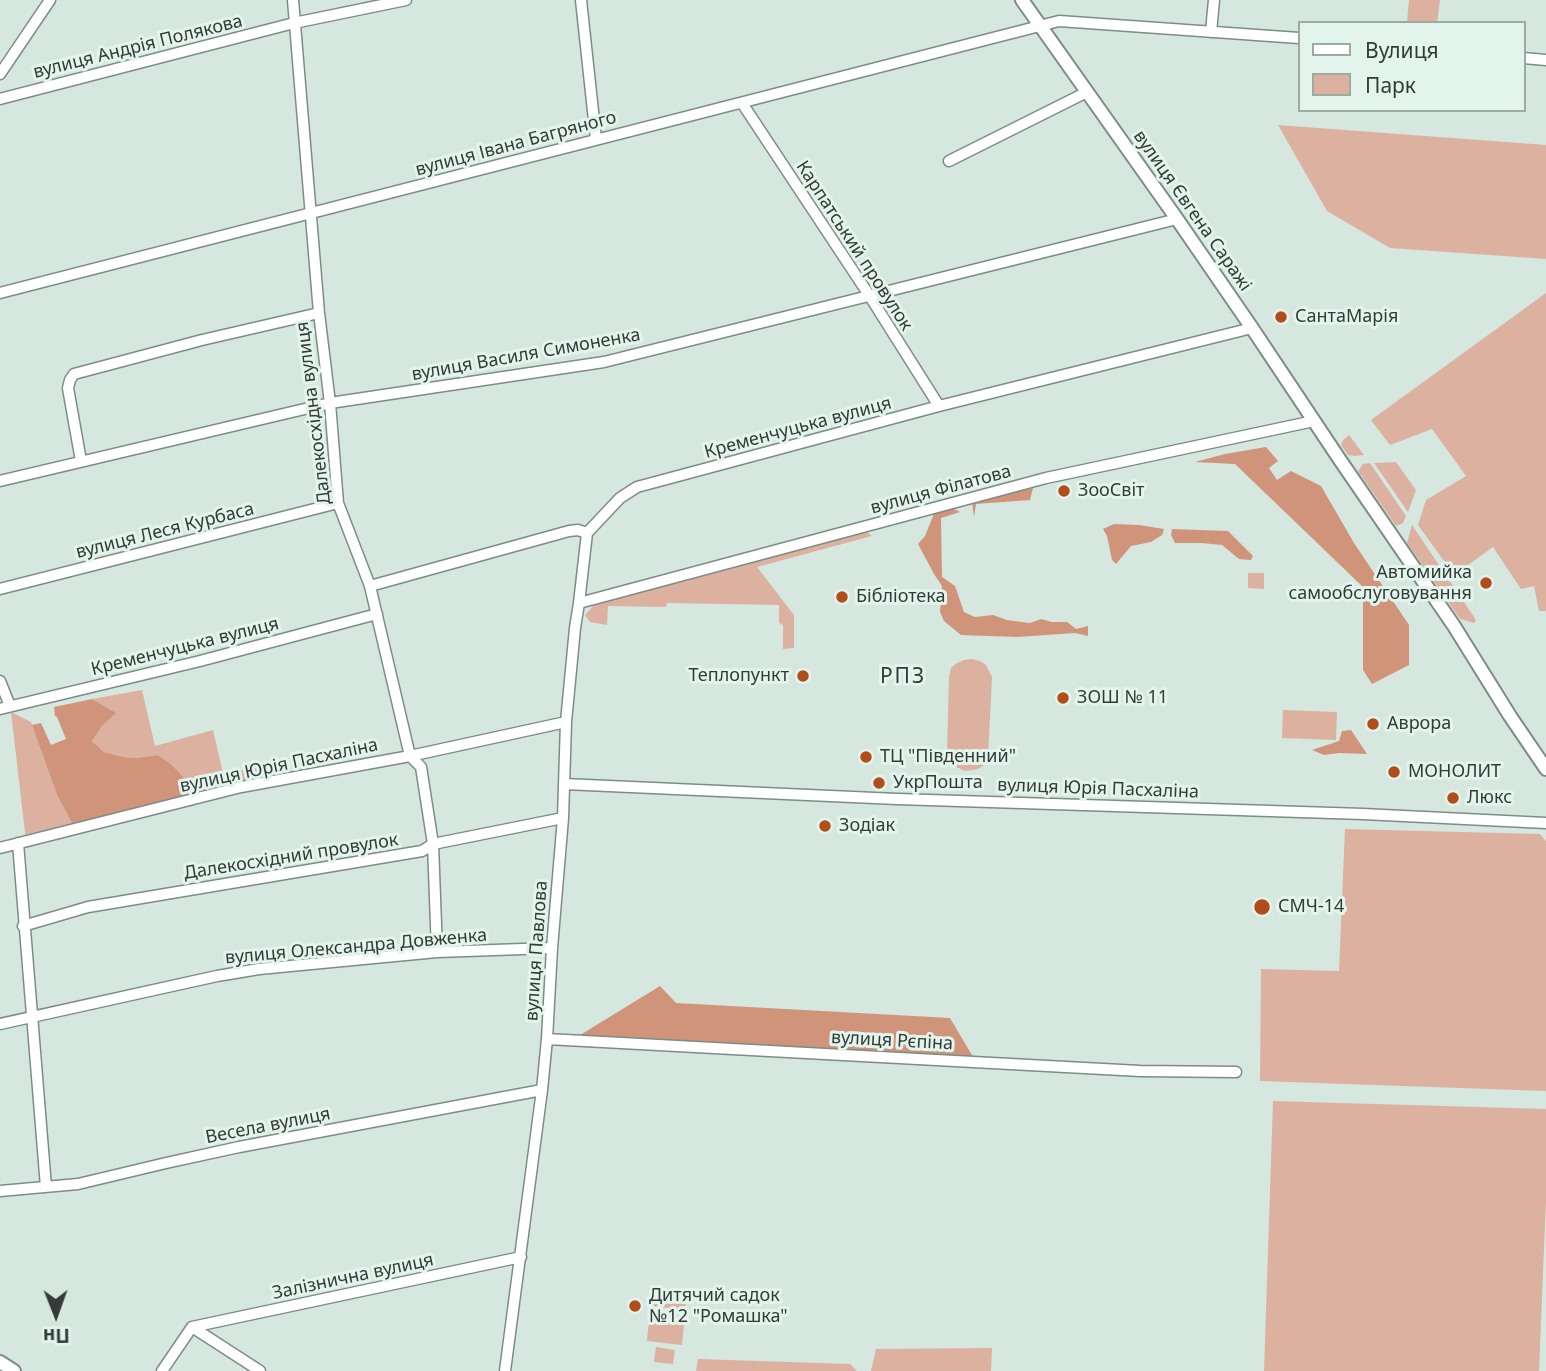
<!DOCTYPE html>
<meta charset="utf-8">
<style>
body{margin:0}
#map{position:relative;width:1546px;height:1371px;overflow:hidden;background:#d6e7e0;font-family:"Noto Sans",sans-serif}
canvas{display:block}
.legend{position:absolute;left:1298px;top:21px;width:228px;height:91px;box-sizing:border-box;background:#e3f4ed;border:2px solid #9daaa4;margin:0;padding:9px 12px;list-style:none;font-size:21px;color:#343a37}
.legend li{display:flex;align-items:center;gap:14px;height:35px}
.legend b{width:35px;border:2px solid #9daaa4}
.north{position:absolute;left:21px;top:1280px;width:70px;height:70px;-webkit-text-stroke:5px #e3f4ed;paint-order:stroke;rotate:179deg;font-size:19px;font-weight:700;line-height:28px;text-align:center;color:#343a37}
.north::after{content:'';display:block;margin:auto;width:24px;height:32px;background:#343a37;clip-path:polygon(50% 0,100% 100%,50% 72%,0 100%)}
</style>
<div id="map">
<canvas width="1546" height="1371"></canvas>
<ul class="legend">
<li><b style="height:9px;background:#fff"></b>Вулиця</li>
<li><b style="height:19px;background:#dcb19f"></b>Парк</li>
</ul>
<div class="north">Пн</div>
</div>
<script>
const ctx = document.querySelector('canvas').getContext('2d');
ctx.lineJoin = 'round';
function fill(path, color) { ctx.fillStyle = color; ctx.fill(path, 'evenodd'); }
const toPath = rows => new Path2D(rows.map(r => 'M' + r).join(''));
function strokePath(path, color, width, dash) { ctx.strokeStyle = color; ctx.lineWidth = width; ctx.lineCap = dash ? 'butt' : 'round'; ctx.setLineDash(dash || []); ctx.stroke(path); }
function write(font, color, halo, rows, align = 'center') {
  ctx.font = font + ' "Noto Sans",sans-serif'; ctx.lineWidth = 6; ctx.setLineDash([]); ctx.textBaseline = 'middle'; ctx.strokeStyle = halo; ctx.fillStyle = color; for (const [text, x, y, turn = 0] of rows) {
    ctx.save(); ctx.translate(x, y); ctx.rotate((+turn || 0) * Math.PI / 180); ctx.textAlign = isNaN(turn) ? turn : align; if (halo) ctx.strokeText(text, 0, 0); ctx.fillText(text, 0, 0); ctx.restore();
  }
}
const green = toPath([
 [1409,0,1440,0,1437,23,1407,23],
 [1278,125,1546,145,1546,259,1390,248,1327,211],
 [1546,293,1546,611,1539,611,1534,586,1521,589,1493,547,1454,575,1418,525,1426,500,1466,476,1432,429,1390,445,1371,420],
 [1349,435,1364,455,1355,456,1348,455,1341,445,1343,440],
 [1396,462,1416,490,1408,512,1374,463],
 [1370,463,1406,516,1403,523,1396,526,1358,471,1363,464],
 [1412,525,1476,620,1474,623,1460,619,1407,543],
 [865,530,872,536,757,567,794,615,794,648,783,649,783,625,779,623,779,605,667,603,666,607,608,606,607,625,590,622,585,615,596,603],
 [1248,573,1264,573,1264,589,1248,588],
 [972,659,980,661,986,665,992,677,988,758,984,765,978,769,965,771,952,765,948,760,947,754,949,676,951,668,957,663,964,660],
 [142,690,155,746,213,730,223,773,278,765,278,770,252,777,241,787,216,793,187,781,171,764,158,755,136,758,123,757,104,752,92,741,102,726,115,713,92,699],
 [1283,710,1337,712,1336,740,1282,738],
 [11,712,31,722,57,795,75,829,26,841],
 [1345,829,1540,834,1546,841,1546,1091,1260,1081,1261,969,1339,971],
 [1273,1101,1546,1109,1546,1199,1539,1371,1264,1371],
 [654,1296,686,1299,685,1310,653,1306],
 [649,1320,684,1324,682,1345,647,1341],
 [656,1347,675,1350,673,1364,654,1362],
 [992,1348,991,1371,871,1371,876,1349],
 [698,1359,850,1364,857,1371,696,1371]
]);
const forest = toPath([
 [1266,447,1278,461,1269,468,1277,480,1291,471,1321,486,1354,543,1409,625,1409,665,1372,684,1363,670,1363,587,1235,464,1195,462,1225,454],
 [1033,488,1030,500,976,504,974,517,972,502],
 [950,507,960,512,941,518,942,577,955,586,964,612,975,617,993,615,1007,620,1030,623,1041,619,1052,622,1067,622,1076,629,1088,626,1088,636,1075,633,1017,637,961,635,944,621,940,612,942,586,934,574,918,544,925,536,935,511],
 [1114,524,1139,525,1164,529,1162,535,1151,542,1131,546,1116,564,1112,560,1107,536,1103,529],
 [1172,529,1228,531,1253,556,1251,560,1239,559,1222,545,1201,543,1175,543,1171,535],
 [92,699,116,713,102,726,92,741,104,752,123,757,136,758,158,755,171,764,187,781,216,793,75,829,57,795,32,725,41,723,51,745,66,739,57,717,55,716,54,707],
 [1351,730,1367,754,1339,753,1324,755,1312,750,1339,741,1342,731],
 [660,986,676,1003,950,1018,976,1062,572,1040]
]);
const minor = toPath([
 [293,0,319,313,330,403,338,503,370,586,410,756,421,767,433,844,437,952],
 [581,0,596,139],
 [1211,32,1214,0],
 [1523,58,1546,60],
 [0,74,50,0],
 [0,99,294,23,406,0],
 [742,103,869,295,939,406],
 [949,161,1087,92],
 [0,293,1059,21,1299,38],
 [81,461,68,388,70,380,74,374,202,340,319,313],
 [0,481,330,403,604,362,1177,219],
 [370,586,569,531,578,530,587,533,620,498,637,487,939,406,1252,328],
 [0,589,338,503],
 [579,603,1046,478,1314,421],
 [0,681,10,706],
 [0,709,200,661,377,614],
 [564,784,897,799,1363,814,1546,823],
 [18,843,46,1187],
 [0,848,241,787,410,756,566,722],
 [23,926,88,907,422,851,433,844,563,818],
 [0,1024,217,976,259,969,437,952,552,948],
 [547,1039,1140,1071,1236,1072],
 [0,1191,78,1184,166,1163,239,1147,542,1090],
 [192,1327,521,1257],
 [192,1327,260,1371],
 [162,1371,192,1327],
 [505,1371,542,1090,547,1039,552,948,563,818,566,722,575,628,579,603,587,533]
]);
const major = toPath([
 [1022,0,1177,219,1252,328,1340,460,1454,626,1510,716,1546,769],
 [0,1362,14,1371]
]);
const markers = [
 [1281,317,7,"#b14d1a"],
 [1064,491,7,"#b14d1a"],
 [1486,583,7,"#b14d1a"],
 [842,597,7,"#b14d1a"],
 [803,676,7,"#b14d1a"],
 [1063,698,7,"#b14d1a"],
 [1373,724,7,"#b14d1a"],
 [866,757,7,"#b14d1a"],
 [1394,772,7,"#b14d1a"],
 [879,783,7,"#b14d1a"],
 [1453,798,7,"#b14d1a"],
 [825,826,7,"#b14d1a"],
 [1262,907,9,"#b14d1a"],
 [635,1306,7,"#b14d1a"]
];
const streetNames = [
 ["вулиця Андрія Полякова",138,47,-14],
 ["вулиця Івана Багряного",516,144,-15],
 ["вулиця Євгена Саражі",1192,211,55],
 ["Карпатський провулок",854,246,57],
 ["вулиця Василя Симоненка",526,355,-10],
 ["Далекосхідна вулиця",314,413,-97],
 ["Кременчуцька вулиця",798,428,-15],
 ["вулиця Філатова",941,490,-15],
 ["вулиця Леся Курбаса",165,531,-14],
 ["Кременчуцька вулиця",185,647,-14],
 ["вулиця Юрія Пасхаліна",279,766,-12],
 ["вулиця Юрія Пасхаліна",1098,789,2],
 ["Далекосхідний провулок",291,857,-9],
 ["вулиця Олександра Довженка",356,947,-5],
 ["вулиця Павлова",537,951,-86],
 ["вулиця Рєпіна",892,1041,3],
 ["Весела вулиця",268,1126,-11],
 ["Залізнична вулиця",353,1277,-12]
];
const poiNames = [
 ["СантаМарія",1295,317],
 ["ЗооСвiт",1078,491],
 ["Автомийка",1472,573,"right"],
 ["самообслуговування",1472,594,"right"],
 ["Бібліотека",856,597],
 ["Теплопункт",789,676,"right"],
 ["ЗОШ № 11",1077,698],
 ["Аврора",1387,724],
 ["ТЦ \"Південний\"",880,757],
 ["МОНОЛИТ",1408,772],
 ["УкрПошта",893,783],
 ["Люкс",1467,798],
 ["Зодіак",839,826],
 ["СМЧ-14",1278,907],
 ["Дитячий садок",649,1296],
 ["№12 \"Ромашка\"",649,1317]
];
const quarterNames = [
 ["РПЗ",903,677]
];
fill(green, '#dcb19f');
fill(forest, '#cf947a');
strokePath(minor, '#7d8c86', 13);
strokePath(major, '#7d8c86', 16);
strokePath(minor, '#fff', 10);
strokePath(major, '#fff', 12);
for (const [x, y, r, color] of markers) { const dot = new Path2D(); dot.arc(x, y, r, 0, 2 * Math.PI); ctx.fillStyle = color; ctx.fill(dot); strokePath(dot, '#e3f4ed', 2.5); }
write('18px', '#343a37', '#e3f4ed', streetNames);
write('18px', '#343a37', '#e3f4ed', poiNames, 'left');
ctx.letterSpacing = '2px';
write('21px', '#343a37', '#e3f4ed', quarterNames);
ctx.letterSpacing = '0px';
</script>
